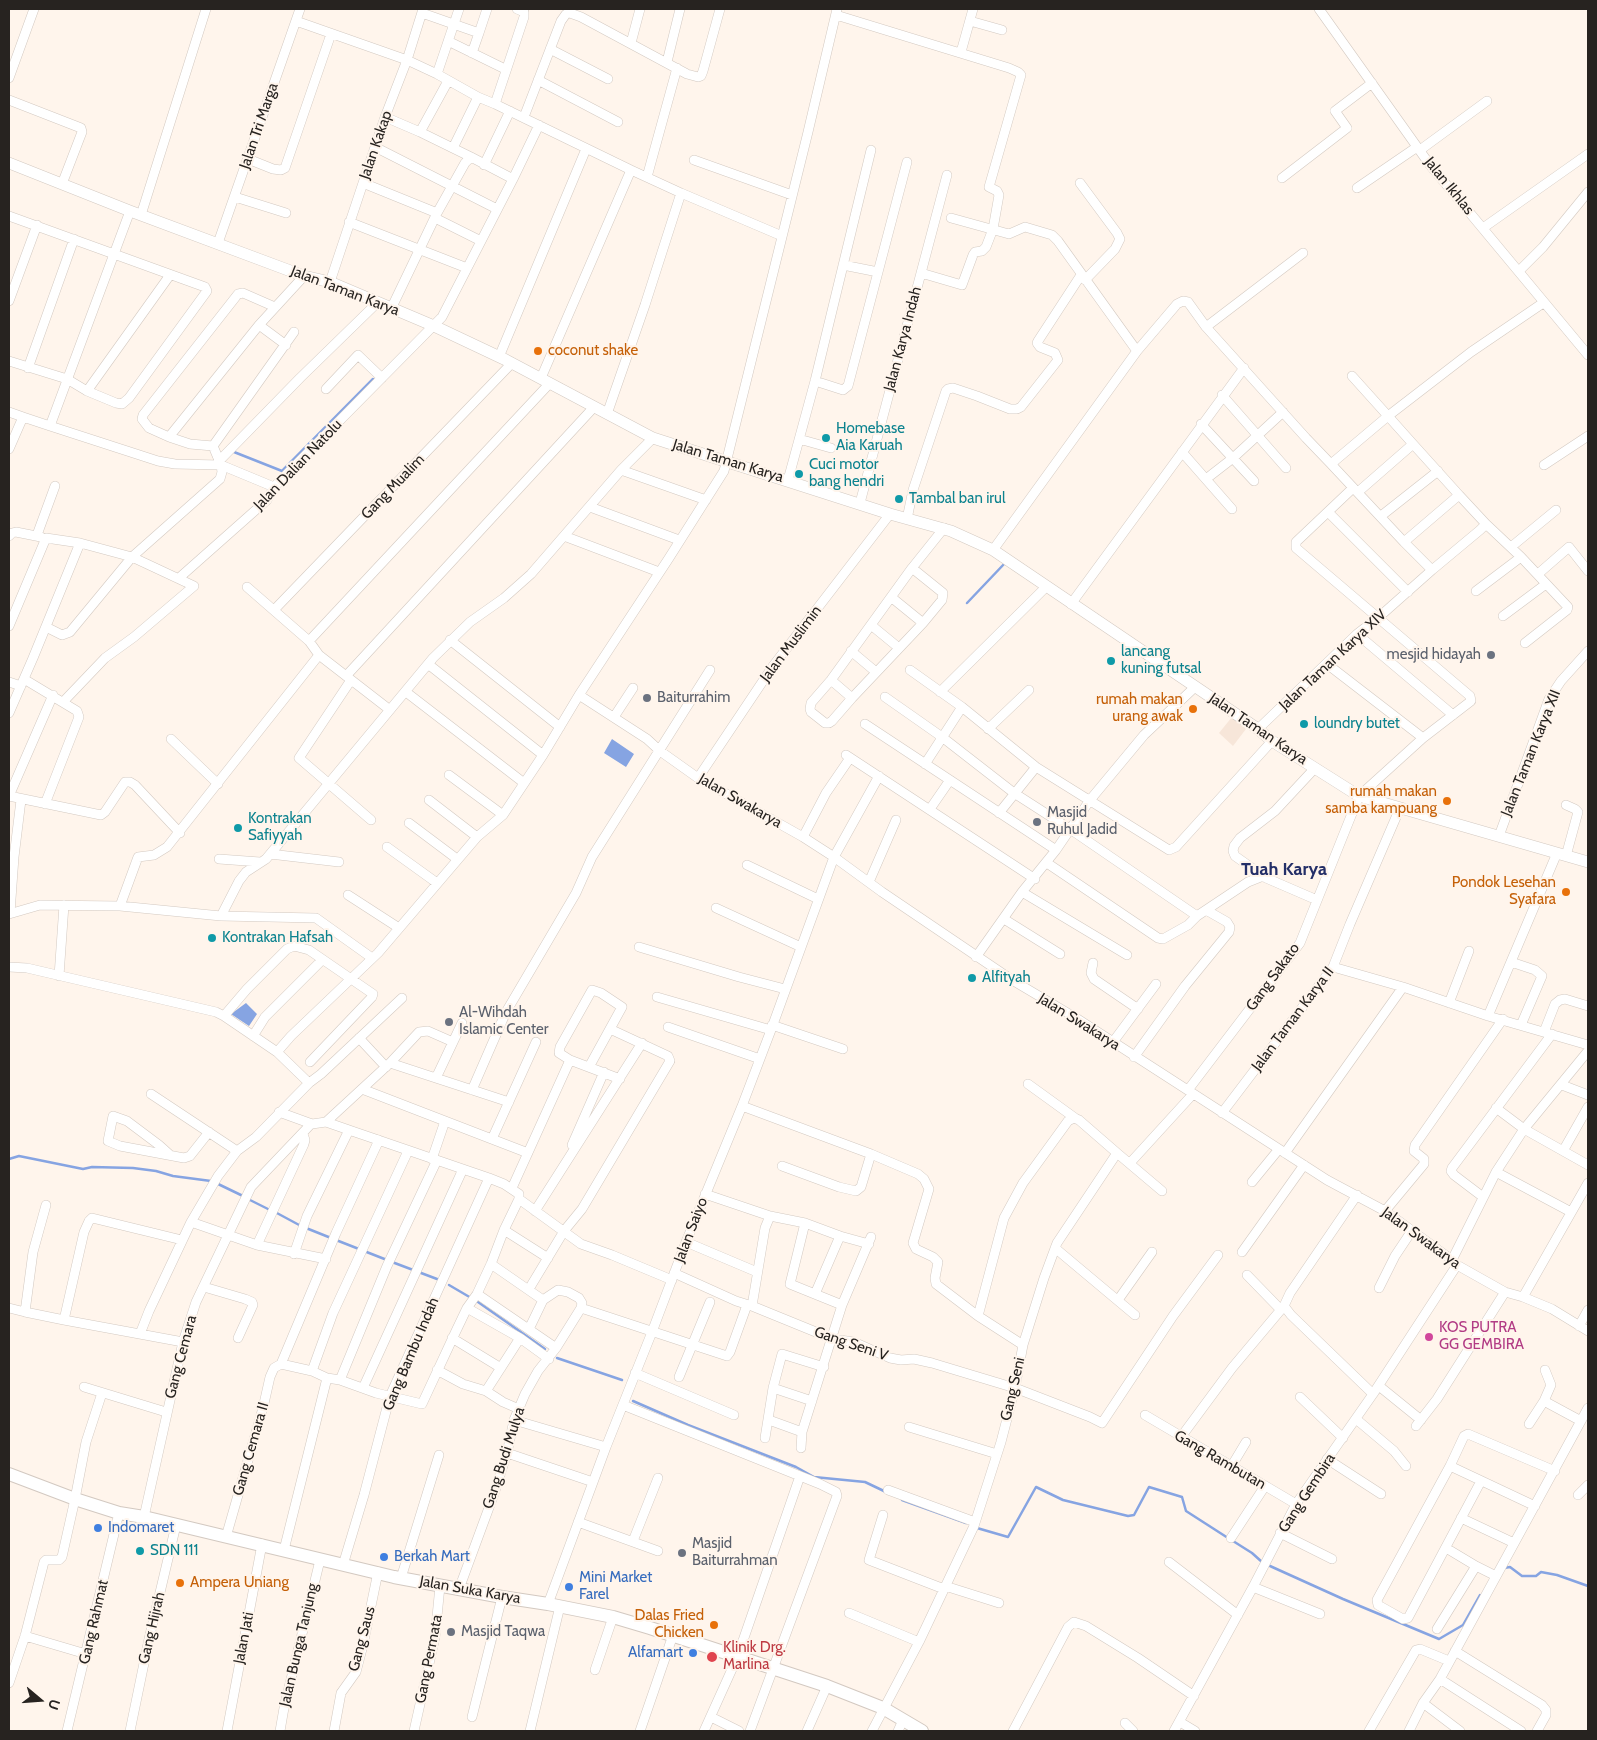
<!DOCTYPE html>
<style>
body{margin:0}
#map{position:relative;width:1597px;height:1740px;overflow:hidden;background:#fff5ec;font-family:Cabin,sans-serif}
canvas{display:block}
.frame{position:absolute;inset:0;border:10px solid #272320;pointer-events:none}
.north{position:absolute;left:15px;top:1675px;width:50px;height:50px;-webkit-text-stroke:4px #fff5ec;paint-order:stroke;rotate:108deg;font-size:14px;font-weight:700;line-height:20px;text-align:center;color:#272320}
.north::after{content:'';display:block;margin:auto;width:18px;height:22px;background:#272320;clip-path:polygon(50% 0,100% 100%,50% 72%,0 100%)}
</style>
<div id="map">
<canvas width="1597" height="1740"></canvas>
<div class="frame"></div>
<div class="north">U</div>
</div>
<script>
const ctx = document.querySelector('canvas').getContext('2d');
ctx.lineJoin = 'round';
function fill(path, color) { ctx.fillStyle = color; ctx.fill(path, 'evenodd'); }
const toPath = rows => new Path2D(rows.map(r => 'M' + r).join(''));
function strokePath(path, color, width, dash) { ctx.strokeStyle = color; ctx.lineWidth = width; ctx.lineCap = dash ? 'butt' : 'round'; ctx.setLineDash(dash || []); ctx.stroke(path); }
function write(font, color, halo, rows, align = 'center') {
  ctx.font = font + ' Cabin,sans-serif'; ctx.lineWidth = 4; ctx.setLineDash([]); ctx.textBaseline = 'middle'; ctx.strokeStyle = halo; ctx.fillStyle = color; for (const [text, x, y, turn = 0] of rows) {
    ctx.save(); ctx.translate(x, y); ctx.rotate((+turn || 0) * Math.PI / 180); ctx.textAlign = isNaN(turn) ? turn : align; if (halo) ctx.strokeText(text, 0, 0); ctx.fillText(text, 0, 0); ctx.restore();
  }
}
const built = toPath([
 [1232,717,1246,729,1233,746,1219,733]
]);
const water = toPath([
 [612,739,634,754,626,767,604,753],
 [246,1003,257,1014,249,1026,231,1014]
]);
const stream = toPath([
 [234,452,282,471,373,379],
 [967,603,1005,563],
 [9,1159,19,1156,83,1169,92,1167,133,1168,156,1171,173,1176,211,1181],
 [216,1183,243,1196],
 [248,1199,270,1210],
 [275,1212,301,1226],
 [306,1228,331,1238],
 [336,1240,387,1260],
 [392,1262,437,1279],
 [449,1285,478,1302,545,1349],
 [557,1358,622,1380],
 [633,1401,688,1425,796,1467,814,1477,865,1482,886,1492],
 [902,1500,966,1523],
 [977,1528,1008,1537,1036,1487,1063,1500,1128,1516,1134,1515,1149,1487,1182,1497,1186,1511,1228,1538],
 [1233,1541,1252,1553,1262,1562],
 [1270,1566,1343,1599,1439,1639,1463,1625,1480,1595],
 [1504,1568,1510,1567,1522,1576,1536,1576,1541,1572,1557,1575,1588,1586]
]);
const minor = toPath([
 [1319,9,1430,165,1588,355],
 [422,13,479,33,487,9],
 [836,15,1009,68,1018,72,1021,75,989,187,997,191,999,195,993,229,986,247,982,251,975,252,973,255,962,285,921,273],
 [296,21,407,60,437,74,478,97,495,104,524,17,524,12,517,9],
 [970,21,1002,30],
 [448,41,505,69],
 [631,43,640,9],
 [550,49,608,79],
 [961,52,973,9],
 [472,53,479,33],
 [667,62,680,9],
 [437,74,459,9],
 [9,78,34,9],
 [538,80,618,122],
 [9,100,81,128,82,132,62,184],
 [495,104,631,170,541,378],
 [385,117,420,132,471,157,465,163,437,213,391,309],
 [524,117,561,21,566,14,570,13,581,17,687,74,698,77,701,76,703,71,720,9],
 [420,132,448,81],
 [375,147,497,209],
 [453,148,478,97],
 [1420,150,1487,101],
 [248,159,273,169,281,170,285,168,331,34],
 [694,160,792,195],
 [484,165,510,111],
 [631,170,681,193],
 [647,177,677,68],
 [1282,178,1347,128,1335,111,1372,83],
 [513,179,539,125],
 [363,183,437,213],
 [1080,183,1117,233,1120,239,1115,249,1085,280],
 [1357,188,1417,147],
 [235,197,286,213],
 [141,215,206,9],
 [9,216,205,287,207,291,129,398,122,404,116,403,87,391,67,379,9,361],
 [435,218,481,241],
 [951,218,1009,234,1025,227,1052,235,1058,241,1137,351,993,550],
 [349,222,467,268],
 [1483,228,1588,154],
 [218,243,300,9],
 [843,265,878,272],
 [1519,271,1543,247,1588,192],
 [330,282,385,117,407,60,423,9],
 [9,301,37,225],
 [259,325,286,345],
 [1206,327,1303,253],
 [1137,351,1177,304,1183,301,1188,302,1206,327,1306,438,1331,464],
 [499,357,586,149],
 [28,368,74,239],
 [1352,376,1388,416,1413,444,1459,495,1404,542,1331,464,1388,416,1471,352,1543,303],
 [815,381,843,390,848,386,907,162],
 [326,389,358,355,382,378],
 [87,391,170,275],
 [1222,395,1286,468],
 [9,412,23,417,9,449],
 [607,414,645,305,681,193,782,236],
 [23,417,50,426,130,211],
 [1201,424,1254,481],
 [169,437,259,325,304,276],
 [799,439,831,448],
 [213,446,294,332],
 [1182,452,1232,509],
 [219,461,300,378,377,303],
 [1544,465,1588,436],
 [621,470,706,500],
 [1206,479,1233,458,1283,412],
 [788,480,815,381,871,150],
 [274,487,221,465,213,446,190,444,169,437,149,428,142,419,143,415,238,294,243,293,275,307],
 [1358,492,1413,444],
 [860,503,947,175],
 [590,507,679,540],
 [1328,512,1408,592],
 [1381,516,1438,471],
 [907,519,913,490,946,391,948,389,953,388,977,396,1010,409,1017,409,1021,407,1058,360,1055,353,1040,347,1037,343,1038,341,1081,275],
 [1486,524,1521,557,1568,607,1567,610,1525,643],
 [37,535,55,486],
 [9,536,12,533,16,532,41,537],
 [564,536,659,572],
 [1511,547,1556,510],
 [912,568,943,593,942,600,923,623,852,698,832,721,829,723,825,723,811,712,810,709,811,703,831,680,912,568,944,528],
 [1432,570,1480,530,1486,524,1459,495],
 [1538,574,1569,547,1588,571],
 [179,578,267,500,274,487,442,317,513,179,471,157],
 [247,587,309,641],
 [1476,591,1521,557],
 [891,597,923,623],
 [1071,604,1244,368],
 [274,610,512,363],
 [1503,616,1546,584],
 [871,625,899,648],
 [9,626,46,538,80,543,132,557,194,586,134,637,105,658,63,702],
 [46,627,62,635,70,632,132,557,220,479,222,472,221,465,175,464,158,461,50,426],
 [1357,634,1453,715],
 [450,640,560,727],
 [851,651,876,672],
 [428,664,543,755],
 [1327,664,1423,738],
 [910,670,962,707,1036,767,1169,850,1176,847,1272,741],
 [346,676,594,407],
 [24,679,77,711,79,717,45,804],
 [351,680,299,758,371,820],
 [831,680,852,698],
 [9,682,21,686],
 [406,692,524,783],
 [940,692,1047,586],
 [579,695,647,739,660,751,698,778,803,837,834,857,882,892,1012,980,1076,1018,1327,1180,1385,1211,1452,1260,1457,1265,1505,1292,1523,1297,1552,1309,1588,1331],
 [885,697,942,737,1014,793,1070,829,1197,916,1248,882,1263,876],
 [390,710,319,655,309,641,550,383],
 [9,713,33,658,80,543],
 [614,717,633,688],
 [865,724,1056,850],
 [988,729,1029,690],
 [1258,729,1357,634,1379,617,1432,570,1404,542],
 [171,739,218,784],
 [846,755,1035,879],
 [925,764,962,707],
 [1315,768,1275,811,1240,838,1234,846,1233,851,1235,856,1266,878,1317,900],
 [449,775,503,815],
 [698,778,773,666,890,514],
 [9,796,101,815,105,812,125,782,130,782,135,785,180,833],
 [9,796,53,695],
 [429,800,477,837],
 [930,809,950,780],
 [999,813,1036,767],
 [409,823,457,859],
 [1499,836,1549,699,1561,681,1588,651],
 [803,837,826,793,850,758],
 [387,847,437,883],
 [270,854,339,862],
 [1566,856,1578,812,1575,809,1566,805],
 [219,859,260,862],
 [1047,863,1158,938,1163,939,1188,925,1197,916],
 [747,865,818,899],
 [869,882,896,820],
 [1022,892,1127,955],
 [348,895,399,928],
 [120,906,138,857,154,855,167,847,319,655],
 [716,908,801,947],
 [10,913,14,857,21,800],
 [9,914,40,905,120,906,221,916,316,918,372,958],
 [221,916,239,881,246,872,266,859,433,658,470,622,504,598,531,574,621,470,653,438],
 [1004,919,1060,954],
 [639,947,739,977,785,989],
 [976,957,1022,892,1056,850,1090,800,1144,735,1195,687],
 [1511,962,1535,970,1542,976,1521,1025],
 [1093,963,1091,973,1094,979,1138,1009],
 [9,967,27,968,216,1012,224,1016,277,1052,309,1083],
 [1333,967,1403,987,1488,1016,1588,1045],
 [59,976,64,905],
 [657,997,771,1030],
 [1449,1003,1469,951],
 [224,1016,247,989,287,949,294,946,309,950,373,994,372,997,310,1062],
 [1488,1016,1557,853],
 [772,1025,843,1049],
 [668,1027,760,1059],
 [1544,1032,1555,1004,1560,1000,1565,999,1588,1006],
 [253,1036,265,1017,322,960],
 [359,1038,386,1067],
 [1113,1042,1156,984],
 [277,1052,291,1036,378,953,477,837,503,815,543,755,579,695,669,558,724,471,808,132,837,9],
 [1134,1057,1185,986,1229,932,1230,927,1227,922,1206,910],
 [390,1063,509,1102],
 [589,1067,622,1007,601,993,592,990,560,1047,559,1053,570,1060,620,1079],
 [436,1078,462,1023],
 [1028,1084,1075,1118],
 [1562,1085,1588,1095],
 [362,1089,528,1153],
 [472,1090,506,1012,576,893,592,857,710,670],
 [1188,1090,1300,943,1359,796,1423,738,1471,701,1470,696,1296,548,1296,542,1353,488],
 [151,1094,237,1151],
 [742,1106,871,1154,918,1174,924,1179,929,1189,913,1243,916,1249,933,1257,938,1262,935,1278,936,1284,978,1316,1023,1345],
 [1496,1108,1524,1129,1588,1165],
 [279,1112,312,1124,326,1122,390,1063,419,1032,428,1031,453,1042],
 [1222,1113,1333,967,1350,924,1400,808],
 [326,1122,349,1130],
 [492,1139,536,1042],
 [572,1145,604,1072],
 [1563,1151,1588,1107],
 [1285,1153,1403,987],
 [169,1154,159,1145,127,1121,113,1116,108,1141,120,1146,184,1158,190,1156,209,1132],
 [432,1159,445,1121],
 [1130,1163,1193,1094],
 [782,1166,839,1187,856,1191,861,1187,871,1154],
 [1496,1172,1571,1212],
 [1252,1182,1279,1149],
 [512,1188,570,1060],
 [705,1194,770,1216],
 [1357,1195,1290,1293,1284,1306,1291,1315,1373,1394],
 [1483,1197,1454,1175,1451,1171,1452,1168,1552,1034],
 [519,1199,581,1244,612,1255,672,1280],
 [535,1211,642,1043],
 [1385,1211,1424,1164,1424,1159,1414,1151,1415,1145,1503,1019],
 [191,1222,257,1245,326,1259],
 [805,1223,790,1284,842,1305],
 [504,1230,548,1258],
 [686,1242,757,1272],
 [257,1245,304,1144,305,1140,303,1134],
 [1055,1248,1135,1315],
 [1242,1252,1304,1165],
 [294,1254,307,1216,349,1130,489,1178,504,1184,519,1194,519,1199,504,1230,491,1264,477,1294,467,1308,456,1331,422,1404,376,1393,340,1380,327,1378,312,1371,281,1364,336,1233,379,1140],
 [1452,1260,1496,1172,1524,1129,1588,1051],
 [491,1264,543,1300,529,1329],
 [674,1273,736,1301,752,1306,833,1339,854,1342,890,1358,901,1360,914,1359,932,1363,1015,1388,1090,1417,1102,1423,1173,1316,1218,1255],
 [1247,1275,1281,1310],
 [204,1287,245,1299,252,1302,253,1305,238,1338],
 [1379,1288,1395,1256,1411,1232],
 [529,1289,564,1231,582,1209,670,1061,668,1056,610,1029],
 [477,1294,556,1348],
 [815,1294,840,1236,869,1244],
 [1523,1297,1588,1183],
 [1118,1300,1152,1252],
 [752,1306,765,1228,770,1216,805,1223,840,1236],
 [9,1308,25,1312,33,1252,46,1205],
 [467,1308,520,1338,549,1359],
 [581,1308,727,1356,730,1352,747,1305],
 [25,1312,64,1320,84,1232,89,1221,92,1218,182,1240],
 [978,1316,1004,1218,1023,1183,1068,1121,1074,1118,1079,1120,1117,1153],
 [64,1320,183,1342],
 [1579,1326,1588,1310],
 [140,1334,149,1311,191,1222,218,1176,237,1151,256,1137,309,1083,321,1074,402,998],
 [452,1338,501,1368],
 [437,1370,463,1384,486,1391,503,1402,519,1409],
 [312,1371,333,1313,408,1151],
 [635,1373,734,1415],
 [679,1377,710,1302],
 [340,1380,387,1266,437,1160],
 [1379,1386,1421,1420],
 [84,1387,166,1412],
 [363,1388,463,1169],
 [773,1388,812,1401],
 [486,1391,520,1338],
 [1300,1397,1343,1438],
 [1544,1401,1581,1421],
 [623,1405,820,1484,836,1492,837,1496,750,1731],
 [1145,1415,1296,1504],
 [1356,1419,1394,1451,1406,1466],
 [514,1420,606,1447],
 [769,1420,802,1432],
 [1529,1424,1544,1401,1551,1385,1545,1370],
 [1416,1426,1437,1399,1505,1292],
 [909,1427,997,1454],
 [1181,1437,1232,1368,1284,1306],
 [765,1438,773,1388,782,1354,824,1367],
 [801,1448,802,1432,842,1305,871,1237],
 [507,1453,593,1482],
 [1327,1459,1381,1494],
 [1450,1466,1535,1506],
 [1231,1467,1246,1442],
 [1481,1481,1408,1618,1403,1619,1378,1605,1377,1600,1450,1466,1464,1436,1468,1434,1555,1471],
 [888,1490,975,1522],
 [1578,1495,1588,1485],
 [883,1515,869,1560,944,1589],
 [144,1517,183,1342,196,1302,251,1187,311,1124],
 [1461,1518,1514,1543],
 [578,1522,658,1551],
 [1280,1533,1332,1559],
 [226,1537,263,1408,270,1377,274,1368,281,1364],
 [1231,1538,1265,1486],
 [633,1541,658,1478],
 [1446,1548,1476,1566],
 [284,1550,327,1378],
 [1169,1562,1238,1615],
 [343,1565,364,1495,390,1396,489,1178],
 [401,1578,439,1455],
 [945,1586,999,1603],
 [1253,1587,1320,1614],
 [459,1589,494,1494,507,1453,514,1420,525,1394,538,1371,556,1348,581,1308,582,1303,579,1298,568,1292,558,1290,543,1300],
 [548,1604,606,1447,652,1332,686,1242,742,1106,771,1030,834,857,879,776],
 [849,1613,919,1642],
 [1437,1629,1476,1566,1496,1576],
 [25,1636,86,1654],
 [1455,1651,1542,1705,1546,1710,1546,1715,1537,1731],
 [595,1670,613,1617],
 [1440,1679,1521,1731],
 [9,1683,25,1636,44,1562,46,1560,59,1560,62,1557,75,1499,86,1442,102,1393],
 [1423,1703,1460,1731],
 [472,1717,502,1597],
 [711,1717,739,1731],
 [1180,1722,1195,1731],
 [1125,1723,1133,1731],
 [67,1731,119,1513],
 [130,1731,149,1639,176,1525],
 [227,1731,262,1544],
 [280,1731,284,1708,320,1560],
 [334,1731,341,1693,356,1672,363,1645,378,1572],
 [414,1731,435,1637,440,1586],
 [530,1731,560,1606],
 [640,1731,673,1635],
 [704,1731,737,1658,800,1476],
 [807,1731,827,1686],
 [872,1731,919,1642,974,1526,1001,1442,1015,1388,1023,1345,1044,1278,1057,1243,1117,1153,1162,1191],
 [898,1731,903,1720],
 [1013,1731,1068,1627,1074,1622,1086,1626,1138,1658,1194,1696],
 [1174,1731,1253,1587,1296,1504,1373,1394,1457,1265],
 [1369,1731,1416,1650,1420,1649,1449,1661],
 [1409,1731,1423,1703,1440,1679,1588,1408]
]);
const tertiary = toPath([
 [9,163,130,211,304,276,330,282,434,326,506,360,653,438,890,514,951,531,993,550,1258,729,1272,741,1359,796,1588,862]
]);
const secondary = toPath([
 [9,1474,75,1499,119,1513,144,1517,394,1577,502,1597,548,1604,613,1617,650,1628,827,1686,883,1708,922,1731]
]);
const markers = [
 [538,351,5,"#e8710a"],
 [826,438,5,"#0f9aa8"],
 [799,474,5,"#0f9aa8"],
 [899,499,5,"#0f9aa8"],
 [1491,655,5,"#6b7280"],
 [1111,661,5,"#0f9aa8"],
 [647,698,5,"#6b7280"],
 [1193,709,5,"#e8710a"],
 [1304,724,5,"#0f9aa8"],
 [1447,801,5,"#e8710a"],
 [1037,822,5,"#6b7280"],
 [238,828,5,"#0f9aa8"],
 [1566,892,5,"#e8710a"],
 [212,938,5,"#0f9aa8"],
 [972,978,5,"#0f9aa8"],
 [449,1022,5,"#6b7280"],
 [1429,1337,5,"#d1479c"],
 [98,1528,5,"#3f7fe0"],
 [140,1551,5,"#0f9aa8"],
 [682,1553,5,"#6b7280"],
 [384,1557,5,"#3f7fe0"],
 [180,1583,5,"#e8710a"],
 [569,1587,5,"#3f7fe0"],
 [714,1625,5,"#e8710a"],
 [451,1632,5,"#6b7280"],
 [693,1653,5,"#3f7fe0"],
 [712,1657,6,"#e0444e"]
];
const streetNames = [
 ["Jalan Tri Marga",259,126,-71],
 ["Jalan Kakap",376,145,-71],
 ["Jalan Ikhlas",1449,186,51],
 ["Jalan Taman Karya",345,291,21],
 ["Jalan Karya Indah",903,339,-75],
 ["Jalan Taman Karya",728,461,17],
 ["Jalan Dalian Natolu",298,465,-46],
 ["Gang Mualim",393,487,-46],
 ["Jalan Muslimin",791,644,-53],
 ["Jalan Taman Karya XIV",1333,660,-43],
 ["Jalan Taman Karya",1258,729,34],
 ["Jalan Taman Karya XII",1531,753,-68],
 ["Jalan Swakarya",740,801,30],
 ["Gang Sakato",1273,977,-54],
 ["Jalan Taman Karya II",1293,1019,-53],
 ["Jalan Swakarya",1079,1022,32],
 ["Jalan Saiyo",691,1230,-69],
 ["Jalan Swakarya",1421,1238,36],
 ["Gang Seni V",851,1344,19],
 ["Gang Bambu Indah",411,1354,-67],
 ["Gang Cemara",181,1357,-75],
 ["Gang Seni",1013,1389,-77],
 ["Gang Cemara II",251,1449,-74],
 ["Gang Budi Mulya",504,1458,-72],
 ["Gang Rambutan",1220,1460,30],
 ["Gang Gembira",1307,1493,-57],
 ["Jalan Suka Karya",470,1590,10],
 ["Gang Rahmat",94,1622,-77],
 ["Gang Hijrah",152,1628,-77],
 ["Jalan Jati",244,1638,-79],
 ["Gang Saus",362,1639,-75],
 ["Jalan Bunga Tanjung",299,1645,-77],
 ["Gang Permata",429,1659,-79]
];
const foodNames = [
 ["coconut shake",548,351,"left"],
 ["rumah makan",1183,700],
 ["urang awak",1183,717],
 ["rumah makan",1437,792],
 ["samba kampuang",1437,809],
 ["Pondok Lesehan",1556,883],
 ["Syafara",1556,900],
 ["Ampera Uniang",190,1583,"left"],
 ["Dalas Fried",704,1616],
 ["Chicken",704,1633]
];
const cultureNames = [
 ["Homebase",836,429],
 ["Aia Karuah",836,446],
 ["Cuci motor",809,465],
 ["bang hendri",809,482],
 ["Tambal ban irul",909,499],
 ["lancang",1121,652],
 ["kuning futsal",1121,669],
 ["loundry butet",1314,724],
 ["Kontrakan",248,819],
 ["Safiyyah",248,836],
 ["Kontrakan Hafsah",222,938],
 ["Alfityah",982,978],
 ["SDN 111",150,1551]
];
const worshipNames = [
 ["mesjid hidayah",1481,655,"right"],
 ["Baiturrahim",657,698],
 ["Masjid",1047,813],
 ["Ruhul Jadid",1047,830],
 ["Al-Wihdah",459,1013],
 ["Islamic Center",459,1030],
 ["Masjid",692,1544],
 ["Baiturrahman",692,1561],
 ["Masjid Taqwa",461,1632]
];
const hotelNames = [
 ["KOS PUTRA",1439,1328],
 ["GG GEMBIRA",1439,1345]
];
const shopNames = [
 ["Indomaret",108,1528],
 ["Berkah Mart",394,1557],
 ["Mini Market",579,1578],
 ["Farel",579,1595],
 ["Alfamart",683,1653,"right"]
];
const healthNames = [
 ["Klinik Drg.",723,1648],
 ["Marlina",723,1665]
];
const quarterNames = [
 ["Tuah Karya",1284,870]
];
fill(built, '#f7e6d9');
fill(water, '#86a4e2');
strokePath(stream, '#86a4e2', 2.5);
strokePath(minor, '#d3c9c1', 10);
strokePath(tertiary, '#d3c9c1', 12);
strokePath(secondary, '#d3c9c1', 14);
strokePath(minor, '#fff', 9);
strokePath(tertiary, '#fff', 11);
strokePath(secondary, '#fff', 12);
for (const [x, y, r, color] of markers) { const dot = new Path2D(); dot.arc(x, y, r, 0, 2 * Math.PI); ctx.fillStyle = color; ctx.fill(dot); strokePath(dot, '#fff5ec', 2); }
write('15px', '#272320', '#fff5ec', streetNames);
write('15px', '#c56008', '#fff5ec', foodNames, 'right');
write('15px', '#0d838f', '#fff5ec', cultureNames, 'left');
write('15px', '#5b616d', '#fff5ec', worshipNames, 'left');
write('15px', '#b23c85', '#fff5ec', hotelNames, 'left');
write('15px', '#366cbe', '#fff5ec', shopNames, 'left');
write('15px', '#be3a42', '#fff5ec', healthNames, 'left');
write('bold 18px', '#242f68', '#fff5ec', quarterNames);
</script>
